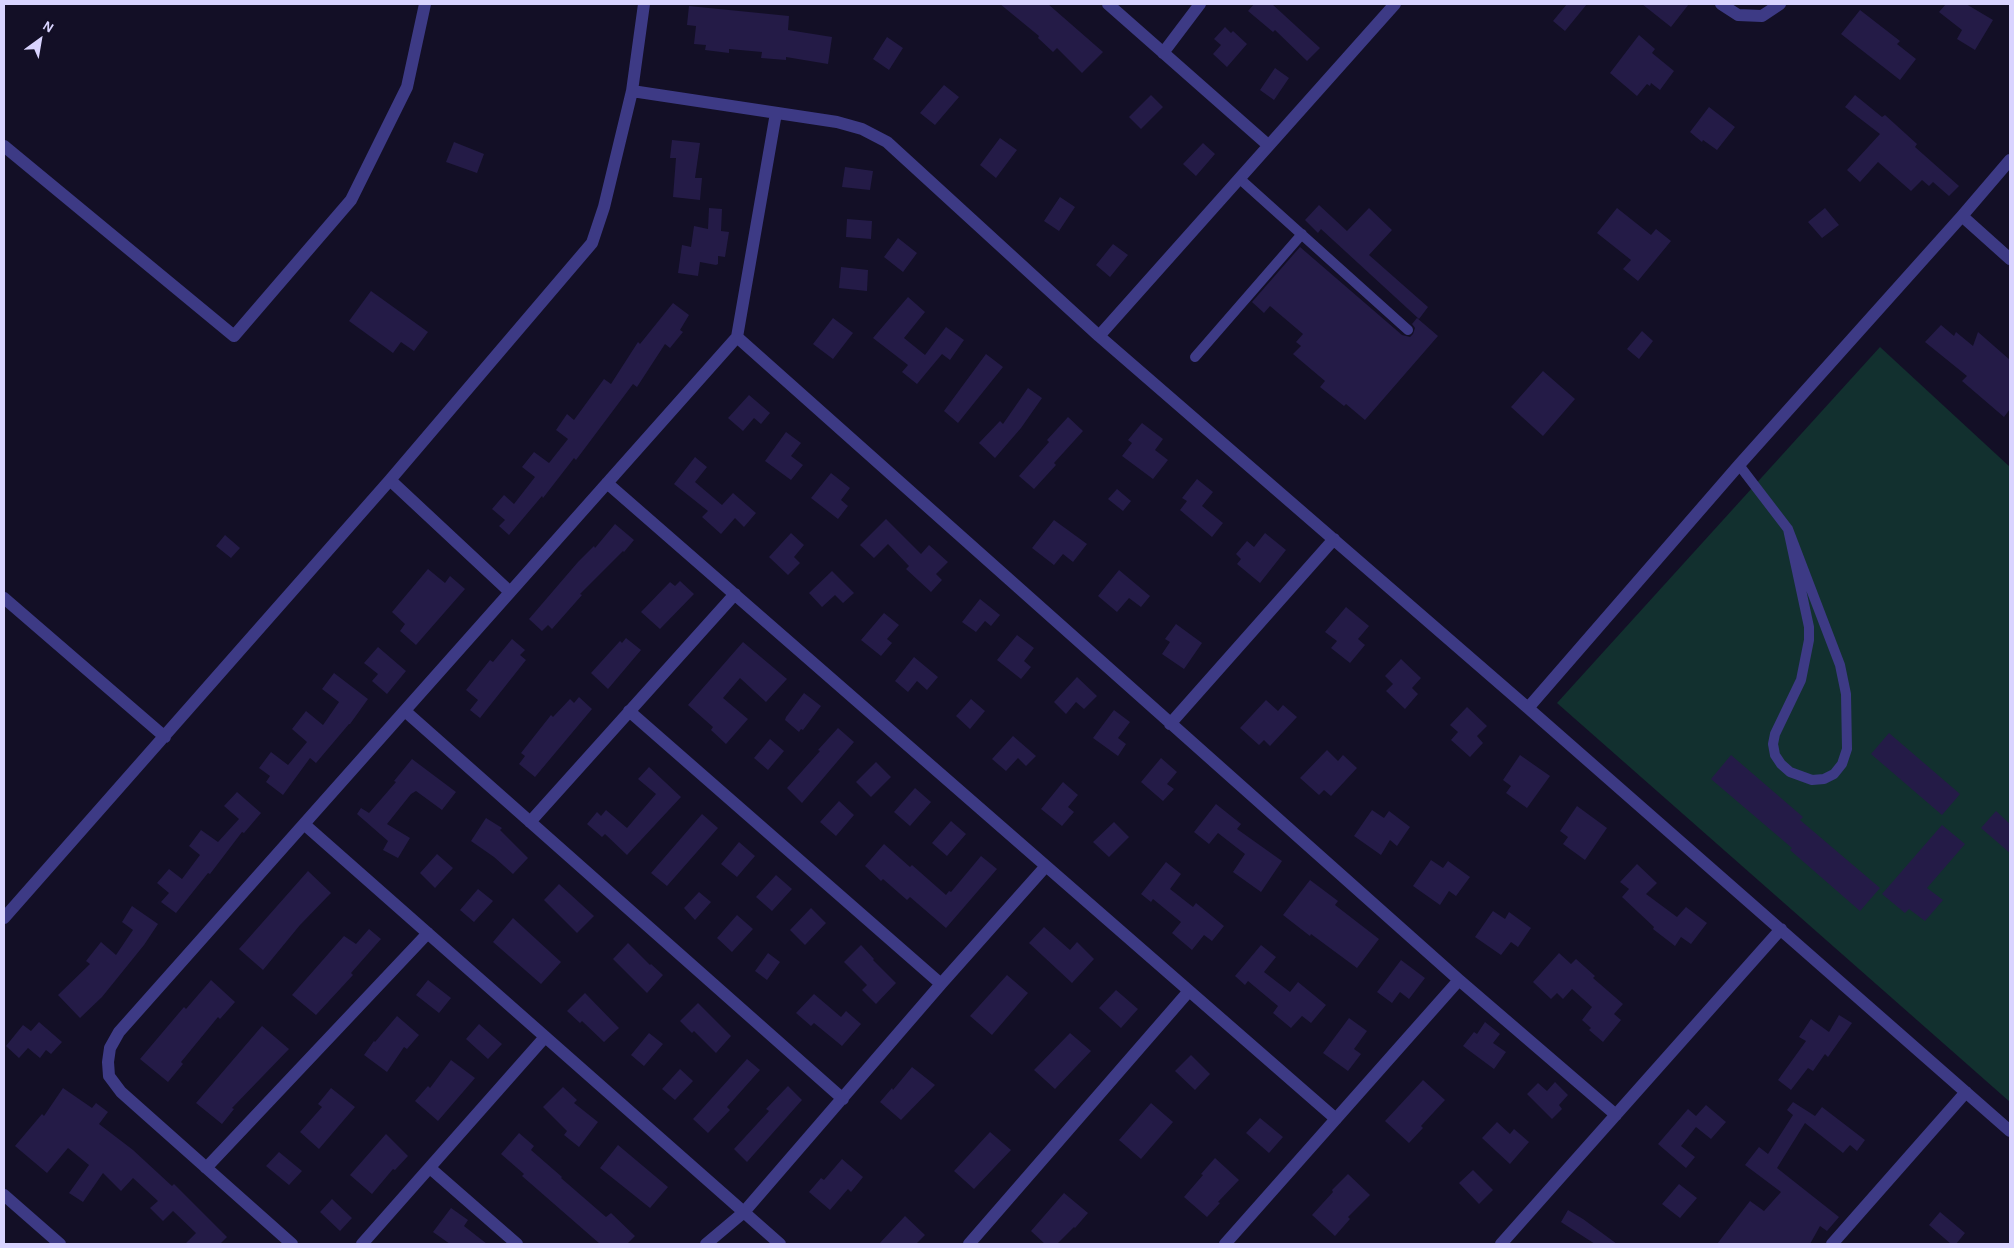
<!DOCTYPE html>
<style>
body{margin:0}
#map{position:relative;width:2014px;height:1248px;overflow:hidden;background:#130f26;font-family:"Alegreya Sans",sans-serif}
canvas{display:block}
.frame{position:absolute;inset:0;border:5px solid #d9d4ff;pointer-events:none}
.north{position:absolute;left:15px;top:15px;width:50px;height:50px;-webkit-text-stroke:4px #130f26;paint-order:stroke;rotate:32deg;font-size:14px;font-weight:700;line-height:20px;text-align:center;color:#d9d4ff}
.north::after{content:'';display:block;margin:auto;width:18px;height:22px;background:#d9d4ff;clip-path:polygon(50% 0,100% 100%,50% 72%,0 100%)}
</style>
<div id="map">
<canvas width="2014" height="1248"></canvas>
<div class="frame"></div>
<div class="north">N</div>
</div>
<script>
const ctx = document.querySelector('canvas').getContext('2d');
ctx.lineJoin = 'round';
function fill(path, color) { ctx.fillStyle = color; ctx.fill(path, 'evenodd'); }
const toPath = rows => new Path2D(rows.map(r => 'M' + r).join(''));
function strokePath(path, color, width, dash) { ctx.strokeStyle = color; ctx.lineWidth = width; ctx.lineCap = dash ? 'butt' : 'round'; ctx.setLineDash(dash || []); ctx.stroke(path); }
const green = toPath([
 [1880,347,2010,467,2010,1102,1557,703]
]);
const building = toPath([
 [1000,4,1048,4,1103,52,1082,73,1057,48,1053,52,1038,38,1039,36],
 [1254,4,1272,4,1320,48,1307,61,1275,30,1273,32,1248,11],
 [1567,4,1587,4,1565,31,1553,21],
 [1642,4,1689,4,1671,27],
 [1946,4,1966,4,1993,20,1975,50,1957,39,1962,30,1939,12],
 [689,6,789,16,788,30,832,37,828,64,786,57,786,60,761,58,762,52,729,49,729,53,705,50,706,45,694,44,696,26,687,25],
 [1860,10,1900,41,1897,44,1916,59,1900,80,1841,34],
 [1225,27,1231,33,1233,31,1247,44,1227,67,1213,54,1221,45,1214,39],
 [1639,35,1655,49,1652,53,1674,71,1660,90,1651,83,1650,86,1647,84,1637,96,1610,73],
 [887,37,903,48,889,70,873,59],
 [1275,68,1289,78,1274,100,1260,90],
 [944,85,959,97,935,125,920,113],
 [1151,95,1163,107,1141,129,1129,117],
 [1855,95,1882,117,1885,115,1917,144,1915,147,1959,186,1949,196,1933,182,1929,186,1922,180,1911,191,1878,162,1860,182,1847,170,1880,134,1845,107],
 [1709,107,1735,127,1717,150,1703,140,1702,142,1690,132],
 [1000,138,1017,150,996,178,980,165],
 [672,140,700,143,695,178,702,178,700,200,673,197,676,158,670,158],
 [454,142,484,154,477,173,446,162],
 [1203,143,1215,154,1196,176,1183,164],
 [845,167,873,171,870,190,842,187],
 [1060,197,1075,207,1059,231,1044,221],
 [1319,205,1347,231,1369,208,1392,230,1369,255,1428,307,1419,319,1321,229,1318,233,1305,220],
 [709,208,722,209,721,231,729,232,725,257,718,256,718,264,716,265,700,262,698,276,678,273,682,245,691,247,694,226,708,229],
 [1617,208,1651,235,1656,229,1671,241,1638,281,1623,269,1631,260,1597,233],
 [1825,208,1839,225,1822,238,1808,222],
 [847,219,872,221,871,239,846,237],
 [898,238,917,253,903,272,884,257],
 [1113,244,1128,255,1110,277,1096,265],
 [1300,247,1402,335,1410,337,1413,334,1415,328,1412,324,1417,318,1438,336,1365,420,1346,404,1344,406,1320,387,1325,381,1293,354,1301,346,1296,342,1303,334,1270,306,1264,313,1252,302],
 [841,267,868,270,867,291,839,288],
 [371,291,428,332,414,351,401,342,393,353,349,321],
 [908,297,925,312,904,338,925,355,946,327,964,340,950,360,942,354,917,384,902,372,908,365,873,338],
 [673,303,689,315,680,330,683,332,670,348,665,344,637,387,633,384,576,460,574,458,543,498,542,496,509,535,499,526,505,520,492,509,504,495,514,504,535,477,522,467,534,452,549,463,568,439,556,430,567,414,574,420,604,379,611,384,638,342,640,344],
 [833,318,853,333,833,359,813,344],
 [1941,325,1954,336,1956,332,1973,346,1978,332,2010,360,2010,409,2004,417,1962,381,1967,376,1925,342],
 [1642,331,1653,341,1639,359,1627,349],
 [986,354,1003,367,958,423,944,411],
 [1543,371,1575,399,1543,436,1511,407],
 [1028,388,1042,398,1021,428,995,458,979,443,1000,421,1003,424],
 [749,395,770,413,761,424,754,418,743,431,728,418],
 [1068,417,1083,431,1054,463,1056,465,1034,489,1019,476,1049,442,1047,440],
 [1142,423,1163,439,1155,450,1168,460,1153,479,1122,456,1132,443,1128,440],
 [786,432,801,443,791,456,803,465,791,480,765,461],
 [695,457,707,467,695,482,722,505,733,493,756,513,744,527,735,518,721,534,702,517,708,511,674,484],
 [831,473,850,488,841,500,848,506,838,519,811,498],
 [1197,479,1213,492,1202,506,1223,523,1212,537,1180,510,1187,501,1182,498],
 [1117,489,1131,501,1123,511,1108,499],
 [886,519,921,554,929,545,948,562,936,574,942,580,931,592,906,569,909,566,888,544,874,558,860,545],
 [1054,520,1087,544,1073,562,1063,554,1054,565,1032,548],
 [615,524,634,540,624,552,623,551,580,594,582,595,552,629,548,625,542,631,529,619,578,562,594,546,595,548],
 [791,533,804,545,794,557,800,563,788,575,769,557],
 [1265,533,1286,550,1260,583,1237,564,1241,559,1236,554,1247,541,1254,547],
 [225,535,240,548,231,558,216,546],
 [428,569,445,583,450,576,465,589,416,645,400,631,405,624,392,612],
 [1119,570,1150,596,1141,607,1129,598,1117,612,1098,596],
 [832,571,854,593,843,603,835,595,822,607,809,593],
 [680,581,694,594,660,629,641,612,670,582,675,586],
 [980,599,1000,615,991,626,985,621,976,632,962,622],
 [1346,607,1369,626,1358,639,1365,645,1350,663,1331,648,1337,641,1325,632],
 [884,613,899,625,887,639,892,643,881,656,861,640],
 [1176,624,1202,643,1184,669,1162,654,1170,642,1165,639],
 [1017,635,1034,648,1024,661,1031,667,1021,679,997,660],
 [626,638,641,650,608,689,591,673,620,641,622,643],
 [512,639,525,650,520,655,526,660,480,718,470,710,478,700,466,690,490,660,493,662],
 [743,642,787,679,766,702,740,678,723,698,748,719,726,744,711,730,713,727,688,705],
 [378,647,406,671,387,694,372,681,378,674,364,663],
 [914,657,938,677,927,690,917,681,908,692,895,681],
 [1401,659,1421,678,1412,688,1418,694,1405,709,1386,691,1393,684,1385,676],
 [334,673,368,699,350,724,349,724,316,763,310,758,283,795,266,782,270,776,259,768,271,752,288,765,307,742,292,729,306,711,323,725,339,702,322,689],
 [1077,677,1097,696,1084,709,1076,702,1066,714,1054,702],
 [804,693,821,706,803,730,801,729,799,732,785,720,786,717],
 [579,697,592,709,535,777,519,764,525,756,521,753,551,715,553,717,570,699,574,703],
 [971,699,985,711,970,729,956,716],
 [1266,700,1278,711,1283,705,1297,717,1270,746,1264,740,1259,745,1240,728],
 [1467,707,1487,726,1477,736,1483,743,1470,757,1451,740,1458,732,1450,725],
 [1114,710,1130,722,1118,738,1126,744,1118,756,1093,738],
 [838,728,854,742,802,803,787,788,820,751,818,750],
 [1889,733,1960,794,1942,815,1871,754],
 [1013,736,1036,756,1026,766,1018,758,1006,771,992,759],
 [770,739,784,751,768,770,754,758],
 [1327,750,1338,761,1343,755,1357,768,1331,796,1324,790,1319,795,1300,778],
 [1520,755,1550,776,1527,808,1506,793,1511,786,1503,780],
 [1731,755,1803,817,1800,820,1880,888,1860,911,1790,850,1792,848,1711,779],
 [1161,758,1177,772,1167,784,1174,789,1163,801,1141,782],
 [412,759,456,792,442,810,416,791,411,794,387,824,410,838,398,858,383,850,388,841,357,814,361,808,369,813,396,782,394,781],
 [876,762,891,777,871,797,856,782],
 [649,767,681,797,627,855,605,834,602,837,587,824,597,812,601,816,606,810,627,828,656,794,638,779],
 [1063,782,1078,795,1068,807,1074,812,1062,826,1041,809],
 [915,788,931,802,910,826,894,812],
 [237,792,261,813,244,833,242,832,210,874,208,873,176,913,161,902,169,893,157,883,169,869,182,879,200,855,189,846,201,830,218,842,239,819,224,806],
 [839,801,854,815,836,836,820,822],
 [1216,804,1241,824,1237,829,1282,861,1261,892,1233,872,1245,854,1218,833,1209,844,1194,832],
 [1577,806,1607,828,1585,860,1563,844,1568,837,1560,831],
 [1372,810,1384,818,1389,811,1410,827,1397,846,1390,840,1381,855,1354,836],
 [1996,811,2010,824,2010,853,1981,828],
 [702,814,718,828,667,886,651,873],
 [486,818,502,828,500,830,528,858,513,874,494,857,471,841],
 [951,821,966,834,947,856,932,843],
 [1114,822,1129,837,1109,857,1093,842],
 [1942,825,1965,844,1927,888,1943,900,1925,921,1909,909,1905,913,1882,894],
 [739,842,755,856,737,877,721,864],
 [884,844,910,867,912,865,946,895,949,891,951,892,981,856,997,869,946,928,910,897,907,900,883,879,881,881,865,866],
 [437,854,453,868,435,888,420,873],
 [1431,860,1443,868,1448,861,1470,877,1456,896,1449,891,1440,905,1413,886],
 [1166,862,1181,874,1170,889,1193,907,1196,903,1224,926,1212,941,1204,935,1192,950,1172,933,1181,922,1153,899,1151,902,1141,894],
 [1637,864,1657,883,1646,894,1677,917,1686,907,1707,923,1691,944,1681,937,1675,946,1653,929,1654,927,1622,897,1629,889,1620,882],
 [308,871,331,893,300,925,263,970,239,949],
 [776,875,792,889,772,911,756,897],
 [1310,880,1338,901,1335,905,1379,939,1357,968,1311,934,1310,936,1283,915],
 [559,884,594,916,577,933,544,900],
 [478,889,493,901,474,922,460,910],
 [699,892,711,902,695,920,684,908],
 [132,906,158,924,144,945,102,997,80,1018,58,995,90,964,86,961,101,942,116,955,133,930,122,922],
 [811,908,826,923,805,945,790,930],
 [1493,911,1505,919,1509,912,1531,928,1518,947,1511,942,1501,955,1475,937],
 [737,915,753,929,732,952,717,938],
 [513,918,561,962,541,984,493,942],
 [1044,927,1070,950,1077,942,1094,959,1072,983,1029,943],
 [369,929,381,939,351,973,353,975,316,1015,292,995,344,936,356,944],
 [628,943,650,965,651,964,663,975,647,993,613,959],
 [861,945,874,959,873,960,896,983,876,1004,862,990,867,985,844,962],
 [1261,945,1276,957,1264,972,1290,992,1298,982,1326,1005,1311,1023,1302,1016,1291,1028,1273,1013,1278,1006,1248,981,1245,985,1235,976],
 [768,953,780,962,767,980,755,971],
 [1559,953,1571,964,1576,959,1595,976,1593,978,1623,1004,1614,1014,1621,1020,1603,1042,1589,1030,1591,1028,1582,1020,1592,1007,1572,989,1563,999,1557,993,1551,999,1533,982],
 [1401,960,1425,978,1409,999,1400,992,1392,1003,1377,992],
 [1007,975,1028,993,992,1035,970,1016],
 [211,980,235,1002,220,1019,218,1017,181,1062,183,1064,168,1082,140,1059,184,1007,186,1009],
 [428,980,451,998,439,1013,416,995],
 [1116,990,1138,1009,1121,1028,1099,1008],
 [585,993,619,1028,604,1042,582,1021,580,1023,567,1011],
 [814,994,841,1017,846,1011,861,1024,842,1046,814,1023,811,1026,796,1013],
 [698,1003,731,1036,716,1053,694,1031,692,1033,680,1021],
 [1839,1015,1852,1023,1828,1057,1825,1054,1813,1071,1808,1068,1791,1090,1778,1080,1806,1041,1799,1037,1811,1019,1829,1032],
 [397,1016,419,1035,407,1049,404,1047,387,1072,364,1055,374,1041,375,1042],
 [1349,1018,1367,1031,1354,1049,1361,1054,1348,1071,1323,1053],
 [39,1022,62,1042,51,1054,46,1050,40,1058,28,1048,19,1058,6,1046,23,1025,31,1031],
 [1485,1022,1500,1034,1493,1043,1506,1052,1494,1069,1463,1046,1474,1032,1477,1034],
 [479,1024,502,1044,488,1059,466,1039],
 [262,1026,289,1049,232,1108,234,1109,222,1124,196,1103],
 [649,1033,663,1044,644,1066,631,1055],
 [1070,1033,1091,1051,1055,1089,1034,1070],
 [1191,1055,1210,1074,1195,1090,1175,1071],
 [747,1059,760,1070,727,1107,730,1110,708,1133,693,1119],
 [451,1060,475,1078,438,1121,415,1101,428,1086,430,1088],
 [912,1067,935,1085,901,1120,880,1102,892,1088,893,1090],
 [680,1069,693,1081,675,1100,662,1089],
 [1423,1080,1445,1100,1421,1126,1423,1128,1409,1143,1385,1121],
 [1555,1082,1568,1095,1559,1105,1562,1109,1552,1119,1527,1094,1538,1083,1547,1091],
 [788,1086,802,1100,747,1162,734,1149,769,1111,766,1109],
 [563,1087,577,1100,574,1103,598,1122,579,1147,564,1135,567,1131,543,1107],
 [63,1088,92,1108,96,1103,108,1112,99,1124,133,1150,172,1186,174,1184,227,1237,220,1244,185,1244,196,1233,173,1211,163,1221,150,1208,158,1201,133,1178,121,1191,103,1173,83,1202,69,1193,89,1165,68,1148,47,1173,15,1146,42,1114,44,1116],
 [331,1088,355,1107,319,1149,300,1132,322,1107,318,1104],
 [1793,1102,1815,1116,1822,1107,1865,1140,1857,1151,1850,1145,1843,1153,1805,1123,1777,1168,1839,1217,1827,1231,1820,1226,1810,1244,1717,1244,1750,1201,1764,1211,1781,1192,1745,1165,1759,1147,1768,1154,1793,1115,1787,1110],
 [1151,1103,1173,1122,1141,1159,1119,1140],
 [1706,1105,1726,1122,1711,1139,1696,1127,1681,1146,1695,1157,1686,1168,1658,1144,1688,1109,1696,1116],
 [1260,1118,1283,1137,1269,1153,1246,1133],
 [1497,1122,1510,1134,1514,1129,1529,1142,1510,1164,1482,1138],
 [990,1132,1011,1150,974,1189,954,1171],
 [519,1133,534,1146,531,1150,562,1177,561,1178,606,1217,611,1213,635,1236,627,1244,600,1244,522,1176,524,1174,501,1154],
 [386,1134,408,1156,395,1170,393,1169,372,1194,350,1175],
 [618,1145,668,1187,650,1208,600,1168],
 [279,1152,302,1171,289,1185,266,1166],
 [1215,1158,1239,1180,1218,1202,1220,1203,1207,1217,1184,1197,1203,1175,1201,1174],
 [842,1159,863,1177,851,1192,848,1189,830,1210,809,1192,821,1178,824,1180],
 [1473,1170,1493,1190,1479,1204,1459,1183],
 [1348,1174,1370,1195,1348,1217,1350,1219,1335,1236,1312,1215,1333,1192,1332,1190],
 [1679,1184,1697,1198,1680,1218,1662,1204],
 [1064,1193,1088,1213,1075,1228,1074,1227,1057,1244,1045,1244,1031,1231],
 [332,1199,352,1218,340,1231,320,1212],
 [451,1208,468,1220,464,1226,487,1244,450,1244,433,1232],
 [1568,1210,1583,1219,1617,1244,1595,1244,1561,1222],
 [1940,1212,1965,1233,1956,1244,1951,1244,1929,1225],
 [905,1216,925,1235,916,1244,879,1244]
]);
const lane = toPath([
 [1240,179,1408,330],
 [1195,357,1302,234],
 [1739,465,1788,529,1840,665,1846,694,1847,749,1842,764,1834,774,1824,779,1812,780,1790,772,1781,764,1775,755,1773,744,1775,734,1801,680,1809,640,1809,627,1788,529]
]);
const street = toPath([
 [1108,4,1268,145],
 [1721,4,1738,15,1762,16,1780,4],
 [1163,53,1200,4],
 [632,91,837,122,862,129,887,142,1099,336,1528,708,2010,1131],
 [776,113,737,337,1459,980,1616,1115],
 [4,146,234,336,351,200,407,87,425,4],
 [1962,216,2010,259],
 [1099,336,1395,4],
 [390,480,510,592],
 [607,483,1336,1119],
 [4,598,165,737],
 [1528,708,1739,465,1962,216,2010,160],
 [405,711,843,1099],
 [629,711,941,984],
 [1170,724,1334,539],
 [530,822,735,594],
 [304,824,780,1244],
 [4,918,390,480,592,243,604,207,632,91,644,4],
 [206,1168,428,933],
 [430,1168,517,1244],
 [4,1195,60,1244],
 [292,1244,121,1092,109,1076,108,1062,110,1048,119,1032,737,337],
 [362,1244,545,1037],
 [706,1244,744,1212,941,984,1046,866],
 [969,1244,1189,991],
 [1225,1244,1459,980],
 [1501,1244,1781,929],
 [1832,1244,1966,1092]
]);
fill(green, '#12302f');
fill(building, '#241b47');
strokePath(lane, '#3d3a85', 10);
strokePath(street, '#3d3a85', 12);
</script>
